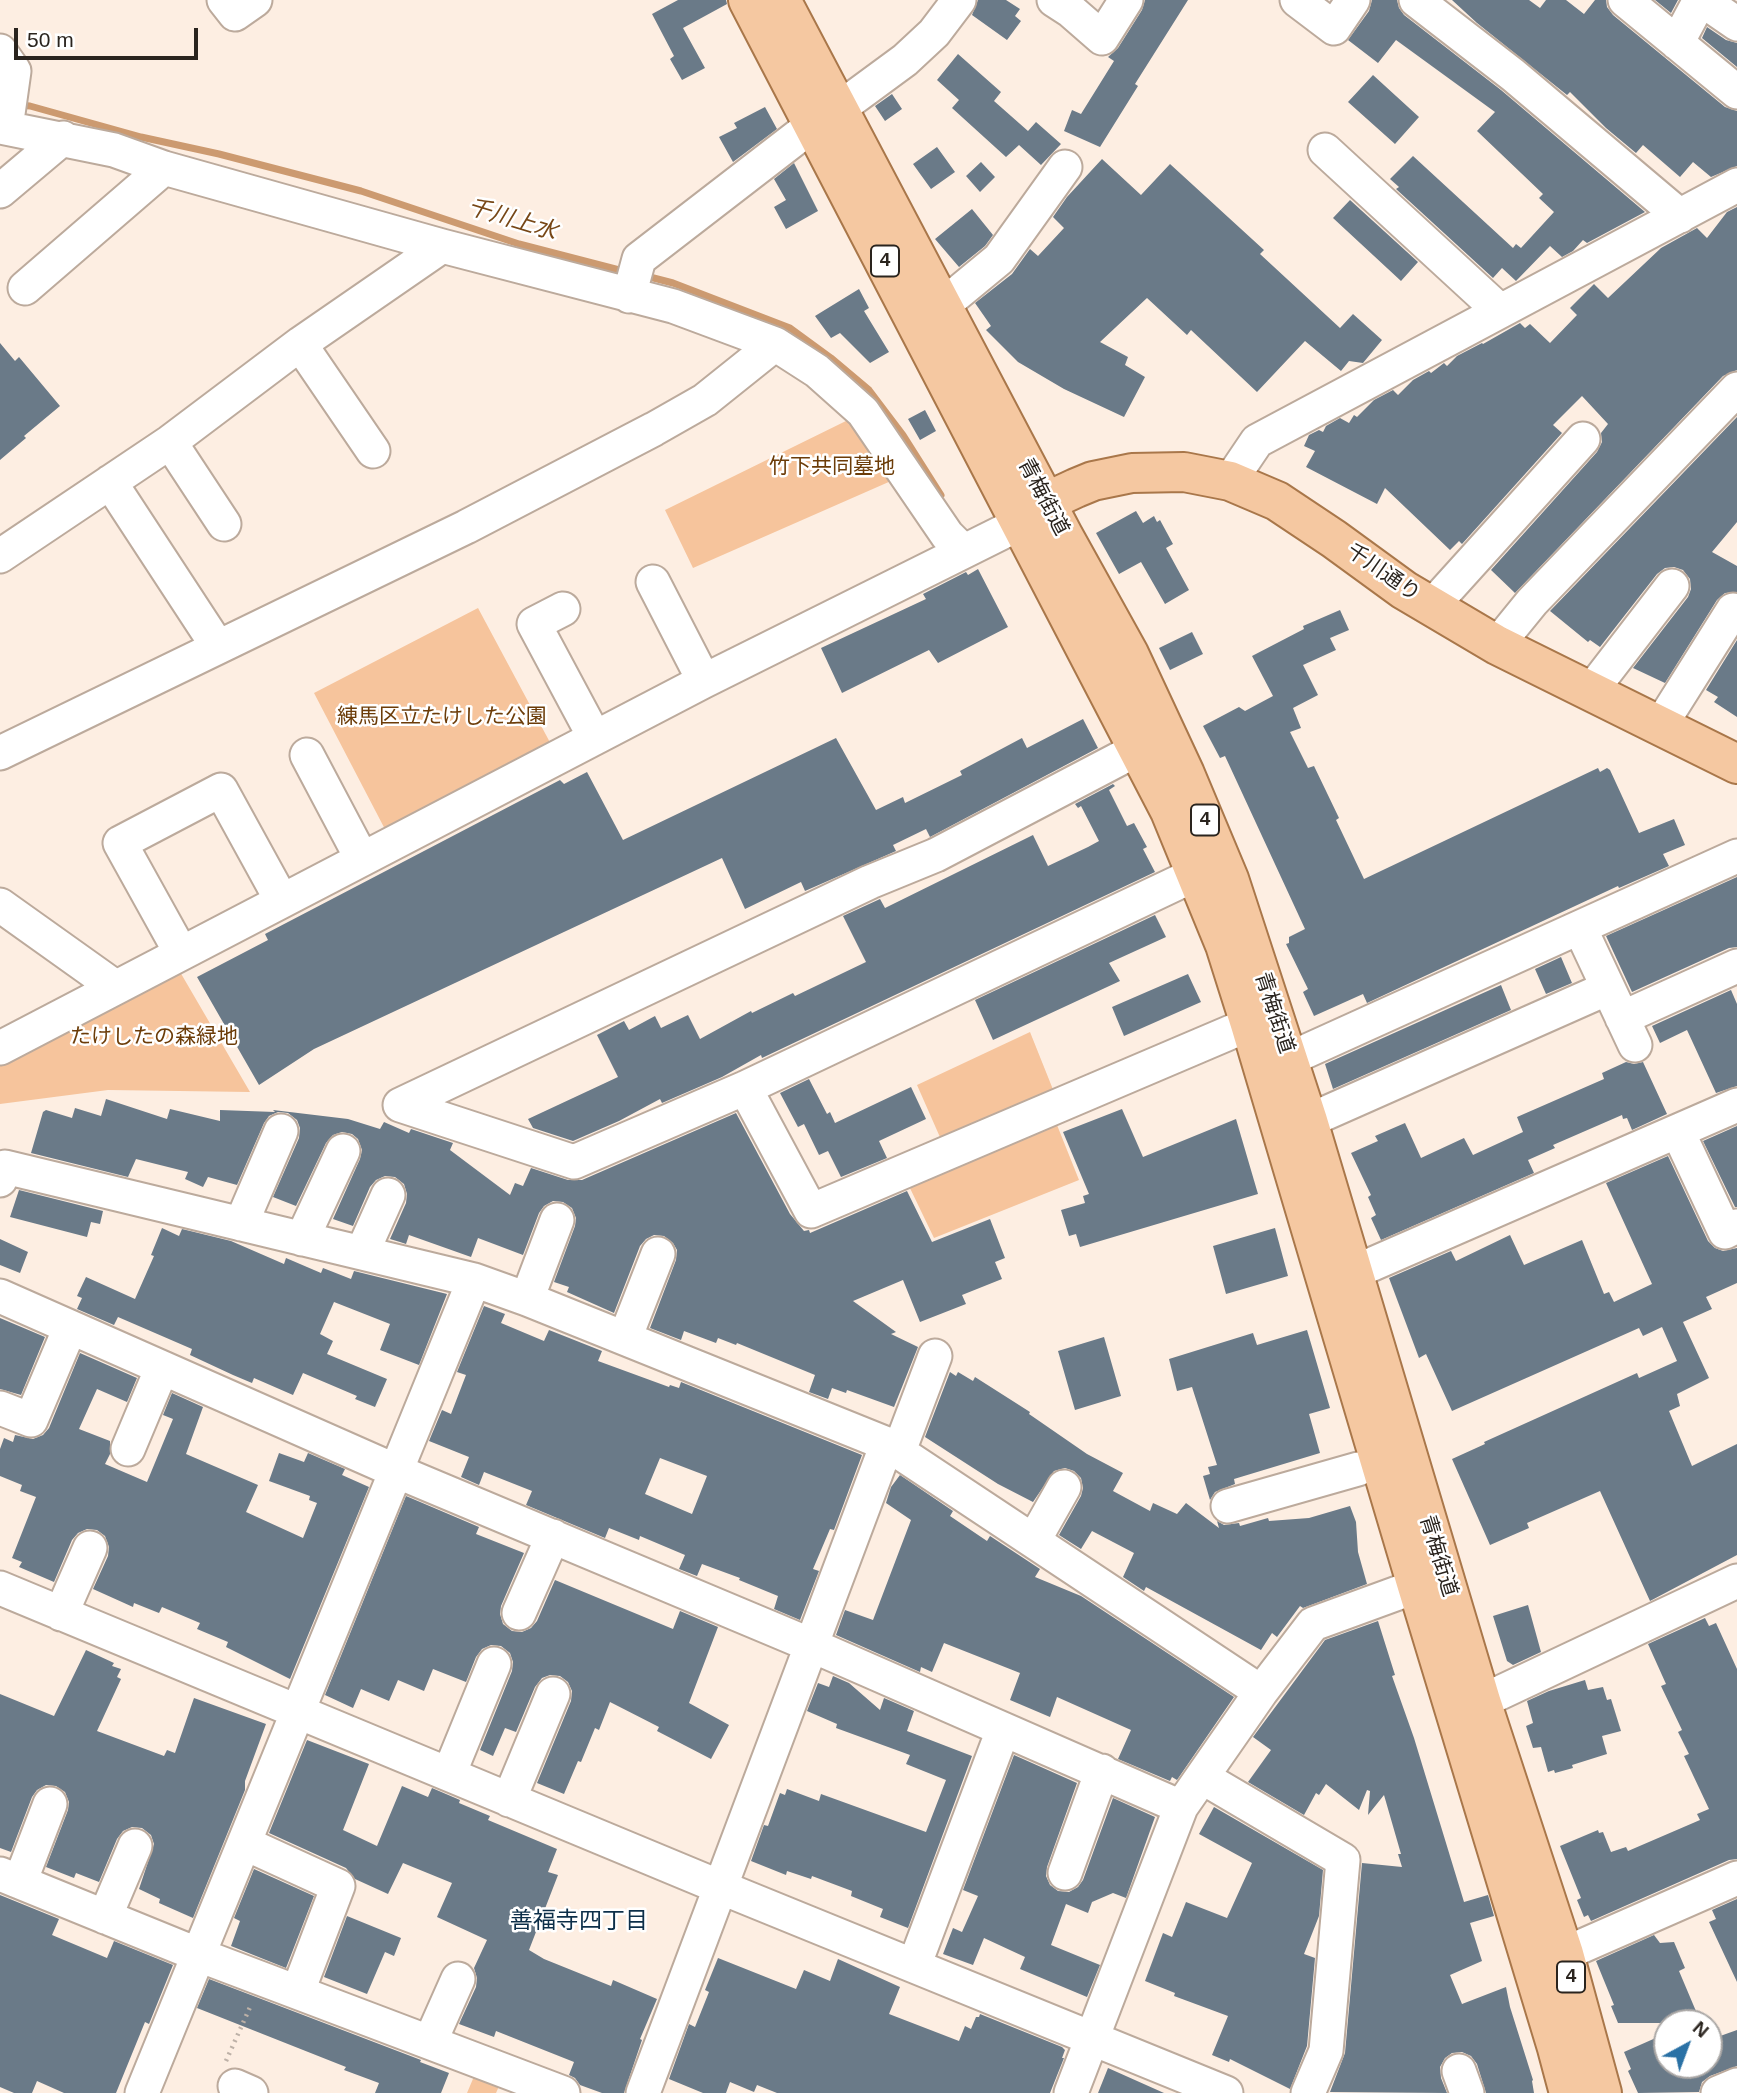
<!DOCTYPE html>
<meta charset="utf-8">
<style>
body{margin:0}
#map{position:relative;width:1737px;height:2093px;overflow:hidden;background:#fdeee2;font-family:Helvetica,sans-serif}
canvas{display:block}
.north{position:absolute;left:1653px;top:2009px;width:70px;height:70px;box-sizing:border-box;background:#fff;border:2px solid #aaa7a5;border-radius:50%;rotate:41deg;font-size:19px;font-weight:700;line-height:28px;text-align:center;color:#2a241e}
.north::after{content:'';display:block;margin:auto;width:24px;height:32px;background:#2a71a5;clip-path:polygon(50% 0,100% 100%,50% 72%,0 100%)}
.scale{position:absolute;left:14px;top:28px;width:184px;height:32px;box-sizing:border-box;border:4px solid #2a241e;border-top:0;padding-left:9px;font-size:21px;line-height:24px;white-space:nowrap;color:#2a241e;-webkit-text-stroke:5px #fff;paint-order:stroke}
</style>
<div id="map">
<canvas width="1737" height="2093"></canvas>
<div class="north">N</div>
<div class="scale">50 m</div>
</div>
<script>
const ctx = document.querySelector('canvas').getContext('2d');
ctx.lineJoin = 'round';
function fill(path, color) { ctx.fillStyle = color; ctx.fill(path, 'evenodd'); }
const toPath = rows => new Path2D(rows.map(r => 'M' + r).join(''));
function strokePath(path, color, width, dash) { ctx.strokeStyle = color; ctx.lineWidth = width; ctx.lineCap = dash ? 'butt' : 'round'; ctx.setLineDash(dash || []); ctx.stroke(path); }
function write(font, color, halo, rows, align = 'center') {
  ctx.font = font + ' Helvetica,"Noto Sans JP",sans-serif'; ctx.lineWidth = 5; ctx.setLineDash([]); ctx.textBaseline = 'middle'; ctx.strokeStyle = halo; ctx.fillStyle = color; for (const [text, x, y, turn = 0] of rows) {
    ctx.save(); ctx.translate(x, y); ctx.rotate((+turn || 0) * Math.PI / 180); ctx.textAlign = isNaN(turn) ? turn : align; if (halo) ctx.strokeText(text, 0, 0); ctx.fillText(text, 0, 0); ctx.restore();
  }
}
const green = toPath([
 [850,419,891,481,693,568,665,510],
 [478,608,553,748,388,835,314,693],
 [176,965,250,1092,108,1090,0,1104,0,1058],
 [1030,1032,1056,1097,943,1144,917,1085],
 [1055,1120,1079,1180,934,1238,908,1184],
 [478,2067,503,2077,496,2093,467,2093]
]);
const stream = toPath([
 [18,105,30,106,141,137,219,154,361,191,519,244,627,272],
 [642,275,673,283,790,328,831,358,869,390,903,435,941,495]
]);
const building = toPath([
 [678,0,726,0,727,4,683,28,705,68,682,80,670,59,674,56,652,14],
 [978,0,1006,0,1020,9,1015,16,1021,21,1007,40,972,15],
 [1145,0,1188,0,1135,84,1138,86,1100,147,1064,131,1072,110,1081,114,1114,61,1108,57,1118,48,1142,10],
 [1372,0,1397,0,1399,8,1404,15,1501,90,1645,212,1587,243,1583,240,1573,251,1562,257,1550,246,1516,281,1502,268,1493,278,1396,189,1399,187,1390,179,1413,156,1513,248,1516,244,1521,248,1554,212,1539,198,1543,194,1477,131,1495,112,1396,40,1378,63,1348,40,1369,11],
 [1452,0,1529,0,1540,8,1546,0,1566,0,1584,14,1595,0,1606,0,1607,7,1613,15,1725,107,1737,111,1737,166,1711,177,1693,162,1680,177,1643,145,1636,153,1606,128,1570,92,1567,95,1477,23],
 [1655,0,1678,0,1671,13],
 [1707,27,1726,40,1737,43,1737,67,1702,38],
 [958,54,1001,92,994,101,1028,131,1036,122,1061,144,1041,165,1019,145,1006,157,952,108,959,100,937,80],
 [1373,75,1419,117,1395,144,1348,102],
 [892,94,902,109,885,121,875,106],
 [765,107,777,129,733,162,719,137,737,128,734,123],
 [937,147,955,172,931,189,913,164],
 [1102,159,1141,195,1170,164,1264,250,1260,254,1340,328,1353,314,1382,340,1363,363,1349,361,1341,371,1305,341,1257,392,1191,330,1187,335,1147,298,1100,342,1128,357,1125,365,1145,377,1124,417,1064,389,1018,362,986,330,991,326,975,303,1012,274,1030,249,1038,256,1064,228,1053,217,1067,197],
 [981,162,995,177,980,192,966,176],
 [794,163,818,211,786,229,774,207,786,200,774,179],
 [1350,200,1418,262,1401,281,1333,218],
 [1737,207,1737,370,1723,376,1515,593,1491,570,1597,452,1602,442,1601,433,1608,424,1582,396,1553,425,1562,433,1462,544,1459,541,1450,550,1385,488,1377,504,1306,467,1315,451,1304,446,1309,435,1319,430,1323,432,1326,426,1340,418,1349,423,1354,415,1357,417,1374,400,1393,390,1398,395,1413,380,1429,371,1431,373,1444,363,1447,366,1457,356,1482,343,1483,344,1520,323,1525,328,1530,324,1550,343,1577,315,1570,308,1594,284,1608,298,1661,248,1697,228,1707,238,1727,212],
 [972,209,993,235,985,246,959,267,935,239],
 [859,289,869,308,864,311,889,352,870,363,840,333,831,338,815,316],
 [0,343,15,361,19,357,60,406,24,436,26,438,0,460],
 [925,410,936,431,920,440,908,419],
 [1737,417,1737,522,1712,552,1737,566,1737,592,1725,593,1717,600,1665,683,1633,668,1688,597,1691,589,1690,579,1683,570,1674,567,1665,568,1657,574,1600,647,1590,640,1588,642,1550,611],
 [1136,511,1143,523,1154,516,1157,522,1160,520,1173,544,1166,548,1189,590,1165,604,1141,562,1119,574,1096,533],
 [978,569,1008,627,938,663,929,650,842,693,821,648,926,599,923,594,966,572,968,575],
 [1340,610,1349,630,1330,638,1336,650,1303,665,1318,695,1293,708,1301,728,1290,732,1308,768,1314,766,1339,818,1336,820,1364,879,1598,768,1600,772,1607,768,1610,770,1639,833,1674,819,1685,845,1663,854,1669,866,1619,888,1618,886,1367,1003,1363,994,1314,1016,1303,992,1308,989,1286,944,1289,943,1289,937,1305,929,1225,756,1220,758,1203,726,1239,707,1245,711,1273,696,1252,656,1304,629,1303,626],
 [1192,632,1203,654,1170,670,1159,648],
 [1737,640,1737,717,1714,702,1718,697,1706,690],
 [1083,719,1098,748,1096,749,930,837,926,829,893,845,896,851,805,891,801,882,745,909,722,858,314,1049,259,1085,197,977,268,940,265,934,560,780,564,784,587,772,623,840,836,738,876,810,903,797,905,803,962,775,960,771,1022,738,1027,748],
 [1113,784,1115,786,1109,790,1127,826,1134,823,1147,847,1143,849,1155,872,762,1058,761,1055,722,1077,662,1103,660,1099,619,1121,573,1141,533,1128,528,1119,618,1077,597,1035,624,1021,629,1030,655,1016,661,1028,688,1015,700,1039,751,1011,752,1013,793,993,795,996,866,962,843,916,880,899,885,908,1033,835,1048,866,1088,847,1099,841,1081,806,1078,808,1075,804],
 [1737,877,1737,947,1729,948,1632,992,1606,936],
 [1155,915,1166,937,1109,963,1120,981,993,1040,975,1000],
 [1561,957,1572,983,1546,994,1535,969],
 [1188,974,1201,1002,1124,1036,1112,1007],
 [1501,985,1511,1010,1333,1089,1325,1064],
 [1731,990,1737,1004,1737,1086,1716,1093,1687,1030,1660,1043,1652,1026],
 [1626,1062,1634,1064,1643,1062,1667,1114,1632,1130,1627,1118,1623,1119,1622,1115,1553,1145,1555,1148,1528,1160,1534,1173,1381,1240,1371,1218,1376,1215,1368,1197,1371,1195,1351,1153,1378,1141,1375,1136,1405,1123,1421,1158,1464,1138,1473,1155,1523,1132,1517,1117,1604,1079,1602,1073],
 [809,1079,827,1114,830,1112,835,1123,911,1087,926,1119,879,1141,887,1158,841,1177,828,1151,819,1155,804,1124,798,1127,780,1093],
 [106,1099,167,1119,170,1109,220,1121,220,1110,275,1112,273,1110,348,1119,380,1129,384,1122,409,1133,411,1129,453,1143,450,1150,510,1195,515,1183,523,1186,531,1168,568,1180,582,1180,736,1113,790,1214,804,1231,809,1230,810,1233,907,1191,932,1242,990,1219,1005,1258,995,1262,1002,1279,962,1295,966,1304,920,1322,903,1280,853,1301,896,1332,891,1334,918,1347,894,1407,847,1390,846,1393,832,1388,828,1399,809,1392,815,1375,737,1343,736,1345,718,1338,716,1343,684,1331,681,1340,650,1328,676,1260,677,1250,673,1243,664,1236,654,1235,646,1239,640,1246,614,1313,567,1292,569,1287,554,1282,575,1226,576,1218,572,1208,563,1202,553,1201,544,1206,539,1213,523,1255,478,1238,471,1257,409,1235,406,1244,400,1242,390,1239,406,1203,407,1194,404,1184,395,1177,385,1176,376,1180,370,1187,353,1226,333,1219,360,1159,362,1150,358,1139,352,1134,342,1132,333,1135,326,1143,296,1206,273,1197,299,1138,300,1128,297,1120,288,1113,278,1112,269,1116,264,1123,237,1185,208,1177,203,1187,185,1179,188,1172,136,1159,128,1177,31,1153,43,1112,46,1110,72,1118,75,1108,101,1116],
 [1122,1109,1143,1157,1236,1119,1258,1194,1080,1247,1076,1234,1069,1236,1061,1210,1085,1203,1083,1196,1089,1194,1063,1132],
 [1737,1126,1737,1207,1735,1207,1703,1141],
 [1668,1156,1708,1241,1715,1248,1723,1251,1737,1248,1737,1283,1706,1297,1712,1309,1683,1322,1709,1378,1677,1394,1680,1406,1669,1411,1692,1466,1737,1444,1737,1555,1650,1601,1600,1491,1527,1523,1529,1528,1490,1545,1452,1459,1485,1444,1484,1442,1637,1373,1639,1378,1677,1361,1662,1327,1643,1336,1639,1328,1452,1411,1426,1354,1419,1358,1389,1278,1451,1251,1456,1261,1510,1235,1524,1265,1582,1240,1604,1294,1609,1292,1614,1302,1652,1284,1606,1183],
 [19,1190,103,1211,100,1224,91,1222,87,1237,10,1217],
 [162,1228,179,1236,182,1229,231,1241,284,1264,286,1258,321,1273,323,1268,351,1279,354,1271,447,1294,419,1365,380,1350,390,1324,334,1302,320,1334,333,1341,327,1354,387,1379,375,1407,355,1399,357,1396,303,1373,293,1395,254,1378,252,1383,233,1375,190,1355,192,1349,118,1317,114,1325,77,1309,82,1298,77,1296,86,1277,135,1299,154,1256,151,1255],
 [1275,1228,1288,1276,1226,1294,1213,1246],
 [0,1239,28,1252,20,1273,0,1265],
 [484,1306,505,1314,501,1323,544,1341,549,1330,602,1351,598,1361,669,1387,670,1385,679,1388,681,1382,862,1455,834,1530,830,1529,813,1569,819,1571,800,1620,774,1609,778,1596,739,1580,740,1578,702,1564,697,1576,679,1569,685,1555,640,1536,639,1540,609,1528,605,1538,526,1505,532,1491,484,1472,479,1485,461,1477,469,1457,429,1441,442,1410,451,1414,466,1375,457,1372],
 [660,1458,707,1476,692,1514,645,1494],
 [0,1318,45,1337,21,1395,0,1389],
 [1307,1330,1330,1408,1309,1414,1320,1453,1234,1479,1235,1484,1215,1492,1210,1500,1203,1476,1210,1474,1208,1467,1217,1465,1192,1387,1177,1391,1169,1359,1253,1333,1257,1345],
 [1104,1337,1121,1396,1075,1410,1058,1351],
 [80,1353,137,1378,127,1402,97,1389,79,1429,110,1441,110,1454,105,1464,147,1482,173,1419,163,1415,172,1393,203,1407,186,1454,258,1485,246,1512,303,1538,317,1503,309,1500,310,1496,269,1481,279,1453,304,1462,308,1453,345,1469,342,1475,369,1487,290,1679,226,1647,228,1642,197,1629,200,1623,162,1607,159,1613,134,1603,133,1607,93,1589,108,1556,109,1547,105,1536,97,1530,87,1529,78,1533,72,1540,54,1582,19,1567,22,1562,12,1558,36,1497,20,1491,22,1485,0,1476,0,1449,4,1438,13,1442,15,1435,33,1439,43,1435,49,1428],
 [950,1372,956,1376,958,1372,973,1381,975,1377,1030,1412,1029,1414,1087,1454,1123,1473,1113,1491,1150,1511,1153,1503,1177,1514,1186,1503,1219,1528,1217,1521,1224,1525,1239,1523,1240,1526,1268,1518,1269,1521,1309,1518,1350,1506,1356,1522,1358,1552,1367,1584,1303,1608,1300,1606,1277,1637,1272,1633,1261,1650,1146,1587,1144,1591,1123,1577,1134,1553,1092,1531,1081,1549,1059,1535,1081,1496,1083,1488,1081,1478,1074,1471,1065,1468,1054,1471,1033,1502,998,1484,925,1437],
 [900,1475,953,1511,950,1516,987,1541,990,1536,1040,1569,1035,1577,1081,1596,1234,1697,1177,1780,1172,1777,1170,1781,1118,1759,1131,1730,1057,1697,1050,1717,1010,1700,1020,1673,944,1643,932,1672,921,1667,920,1672,836,1635,845,1610,873,1620,911,1520,886,1503,891,1487],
 [406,1496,479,1527,476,1534,524,1553,501,1606,500,1614,503,1624,512,1631,522,1632,531,1628,537,1621,555,1580,673,1629,680,1611,718,1627,689,1703,729,1725,711,1759,657,1731,659,1727,610,1702,599,1730,595,1728,581,1762,578,1761,564,1794,537,1783,571,1701,572,1691,568,1682,560,1676,550,1675,542,1678,535,1687,516,1732,505,1728,493,1756,480,1750,512,1671,513,1662,510,1653,501,1646,491,1645,482,1649,476,1657,466,1682,433,1669,424,1691,398,1680,389,1701,361,1689,353,1708,325,1695],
 [1528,1605,1541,1652,1513,1665,1507,1661,1493,1616],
 [1705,1618,1709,1626,1716,1623,1737,1669,1737,1859,1729,1860,1591,1921,1588,1915,1584,1917,1577,1900,1581,1898,1560,1846,1598,1830,1599,1833,1603,1832,1611,1852,1626,1847,1628,1851,1700,1820,1697,1814,1709,1809,1684,1756,1689,1754,1678,1732,1682,1730,1661,1686,1666,1684,1648,1644],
 [1378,1621,1395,1675,1392,1676,1414,1738,1464,1902,1488,1895,1494,1916,1470,1923,1482,1961,1450,1975,1462,2004,1506,1987,1510,2007,1533,2080,1532,2081,1534,2093,1486,2093,1477,2064,1471,2056,1462,2052,1452,2053,1445,2058,1440,2067,1441,2078,1447,2093,1330,2092,1345,2053,1362,1863,1402,1867,1398,1854,1401,1854,1384,1795,1368,1815,1370,1791,1367,1790,1359,1810,1326,1784,1319,1795,1316,1793,1304,1815,1248,1782,1271,1750,1253,1737,1325,1640],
 [86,1650,114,1663,112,1666,121,1669,117,1677,121,1679,97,1731,164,1756,167,1750,175,1753,194,1698,266,1724,245,1781,245,1790,193,1918,159,1903,160,1899,139,1889,154,1844,151,1835,142,1828,132,1827,123,1831,117,1839,99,1882,76,1873,74,1878,46,1867,68,1810,69,1802,65,1792,56,1786,46,1785,37,1790,32,1797,11,1852,0,1848,0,1694,54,1716],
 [833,1676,849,1683,880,1710,884,1698,914,1711,907,1731,972,1756,908,1928,880,1917,883,1909,851,1896,852,1891,812,1876,811,1879,787,1871,786,1875,751,1861,764,1825,768,1826,780,1793,785,1795,787,1789,819,1801,821,1794,926,1832,946,1780,906,1764,910,1755,836,1728,837,1724,807,1711,818,1683,829,1687],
 [1585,1680,1588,1690,1603,1687,1607,1700,1611,1699,1621,1731,1602,1736,1607,1754,1572,1765,1573,1768,1555,1773,1554,1770,1548,1772,1541,1747,1533,1748,1526,1726,1533,1723,1527,1701,1549,1691],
 [307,1740,369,1764,343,1830,377,1846,402,1786,428,1797,432,1788,460,1800,459,1803,490,1816,488,1820,557,1849,548,1872,558,1875,529,1950,544,1959,611,1986,613,1980,657,1999,640,2039,642,2040,624,2093,602,2093,580,2085,575,2078,569,2075,574,2062,496,2031,494,2037,459,2024,476,1987,477,1978,474,1968,487,1940,437,1917,452,1883,403,1863,388,1894,355,1879,346,1868,269,1833],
 [1014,1755,1077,1783,1047,1867,1046,1876,1050,1885,1058,1891,1069,1892,1078,1887,1083,1880,1113,1798,1155,1817,1126,1898,1113,1893,1092,1902,1088,1913,1066,1904,1051,1945,1100,1965,1087,1997,1020,1969,1025,1957,984,1938,973,1965,943,1954,953,1928,962,1932,978,1896,963,1890],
 [1214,1807,1323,1870,1319,1916,1304,1954,1315,1958,1307,2046,1290,2089,1230,2059,1229,2062,1212,2055,1228,2016,1174,1996,1175,1993,1145,1981,1163,1933,1172,1937,1186,1902,1227,1918,1252,1863,1199,1834],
 [254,1869,314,1896,286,1968,231,1946,240,1921,234,1918],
 [0,1895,59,1919,52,1935,107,1958,114,1941,173,1965,149,2024,145,2022,116,2093,64,2093,37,2081,32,2093,14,2093,0,2087],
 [1737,1899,1737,1982,1709,1922,1716,1919,1712,1910],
 [347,1916,401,1938,394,1956,385,1952,367,1994,324,1977],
 [1654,1935,1660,1943,1674,1942,1685,1968,1679,1971,1701,2023,1618,2023,1611,2006,1614,2005,1596,1961],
 [718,1958,796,1989,804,1970,830,1981,838,1959,900,1987,889,2014,959,2041,965,2026,971,2029,976,2017,979,2017,980,2014,1062,2047,1065,2050,1062,2058,1064,2058,1050,2093,777,2093,757,2085,754,2092,730,2082,726,2093,703,2093,669,2079,689,2024,695,2027,709,1992,705,1990],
 [209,1979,421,2060,420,2062,449,2073,441,2093,375,2093,379,2083,344,2070,346,2067,197,2008],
 [1737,2030,1737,2066,1710,2076,1702,2082,1699,2092,1638,2093,1628,2071,1631,2069,1624,2052,1667,2033,1667,2065,1709,2065,1709,2040],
 [1108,2068,1164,2093,1098,2093]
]);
const path = toPath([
 [226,2061,251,2005]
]);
const minor = toPath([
 [224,0,235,14,255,0],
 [1054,0,1071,11,1102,38,1126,0],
 [1297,0,1334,28,1353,0],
 [1416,0,1513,75,1680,216],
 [1625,0,1737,92],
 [1702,0,1737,24],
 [1677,43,1700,0],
 [0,51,14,71,6,128],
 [837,110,905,60,934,33,959,0],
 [0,127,114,150,164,168,442,246,673,306,775,344,817,371,863,412,947,535,963,551],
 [1325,150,1500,311],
 [0,191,63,138],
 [25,288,164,168],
 [629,296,639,259,814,124],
 [942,306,999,259,1065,167],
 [300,344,373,451],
 [170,442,224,524],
 [1230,481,1257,441,1737,185],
 [110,482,218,647],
 [0,556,170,442,300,344,442,246],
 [653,582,704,681],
 [1432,606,1583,439],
 [563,609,534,624,595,738],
 [1497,645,1532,602,1737,389],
 [1591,691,1672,586],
 [1660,726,1733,610],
 [1138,749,936,855,870,882,400,1105,574,1162,745,1088,1196,874],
 [0,753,466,527,654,429,705,400,775,344],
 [307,755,362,859],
 [0,905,115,987],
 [1580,928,1635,1045],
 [181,953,120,843,221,790,282,901],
 [1622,1018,1737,966],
 [0,1048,704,681,1021,523],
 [1289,1059,1737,856],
 [745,1088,811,1211,1250,1024],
 [1308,1121,1608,988],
 [1678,1132,1725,1232,1737,1226],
 [0,1180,5,1167,474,1280,527,1299,887,1444,1261,1692],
 [241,1224,281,1131],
 [302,1239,343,1151],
 [362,1253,388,1195],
 [1352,1273,1737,1105],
 [0,1296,396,1471,811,1645,1181,1807],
 [527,1299,557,1220],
 [625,1338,658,1254],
 [0,1408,31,1420,70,1328],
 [128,1449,162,1368],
 [899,1451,935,1356],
 [1228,1506,1358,1469],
 [1034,1540,1064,1487],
 [0,1588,720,1887,1226,2093],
 [519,1613,553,1536],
 [61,1614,90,1548],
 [1457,1713,1737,1581],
 [449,1774,494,1664],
 [1202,1777,1343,1860,1326,2051,1308,2093],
 [509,1800,553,1694],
 [244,1843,338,1886,298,1991],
 [1065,1873,1102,1771],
 [0,1874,199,1955,563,2093],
 [20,1882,50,1804],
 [105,1917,135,1846],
 [1564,1954,1737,1878],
 [914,1966,1003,1730],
 [430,2042,458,1979],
 [1459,2071,1467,2093],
 [235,2086,251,2093],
 [142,2093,474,1280],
 [643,2093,887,1444],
 [1071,2093,1181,1807,1261,1692,1313,1624,1417,1586],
 [1718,2093,1737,2085]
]);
const major = toPath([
 [748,0,1170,811,1225,945,1250,1024,1417,1586,1557,2048,1569,2093],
 [781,0,1063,535,1129,654,1185,774,1229,879,1308,1121,1481,1701,1564,1954,1602,2093],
 [1028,517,1046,502,1076,488,1093,481,1132,473,1184,472,1230,481,1277,501,1334,539,1404,590,1497,645,1737,764]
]);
const shields = [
 [885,261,28],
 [1205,820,28],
 [1571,1977,28]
];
const shieldNames = [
 ["4",885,261],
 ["4",1205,820],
 ["4",1571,1977]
];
const parkNames = [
 ["竹下共同墓地",832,467],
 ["練馬区立たけした公園",442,717],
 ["たけしたの森緑地",154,1037]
];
const streetNames = [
 ["青梅街道",1043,497,62],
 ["千川通り",1383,573,35],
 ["青梅街道",1274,1013,72],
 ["青梅街道",1438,1556,73]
];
const waterNames = [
 ["千川上水",512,220,17]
];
const neighbourhoodNames = [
 ["善福寺四丁目",579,1922]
];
fill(green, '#f6c49c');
strokePath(stream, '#cc9a70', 7);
fill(building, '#6a7a88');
strokePath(minor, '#bcaa9c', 37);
strokePath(major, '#a9774a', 42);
strokePath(path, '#bdb1a7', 4.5, [2, 5]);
strokePath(minor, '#fff', 33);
strokePath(major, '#f5c8a1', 38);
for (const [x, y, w] of shields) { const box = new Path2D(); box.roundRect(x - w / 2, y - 15.5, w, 31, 5); ctx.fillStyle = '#fff'; ctx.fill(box); strokePath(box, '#2a241e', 2); }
write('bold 19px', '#2a241e', null, shieldNames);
write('21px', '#6c3c08', '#fff', parkNames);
write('21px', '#2a241e', '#fff', streetNames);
write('italic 23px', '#774716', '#fff', waterNames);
write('23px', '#0d2f49', '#fff', neighbourhoodNames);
</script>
